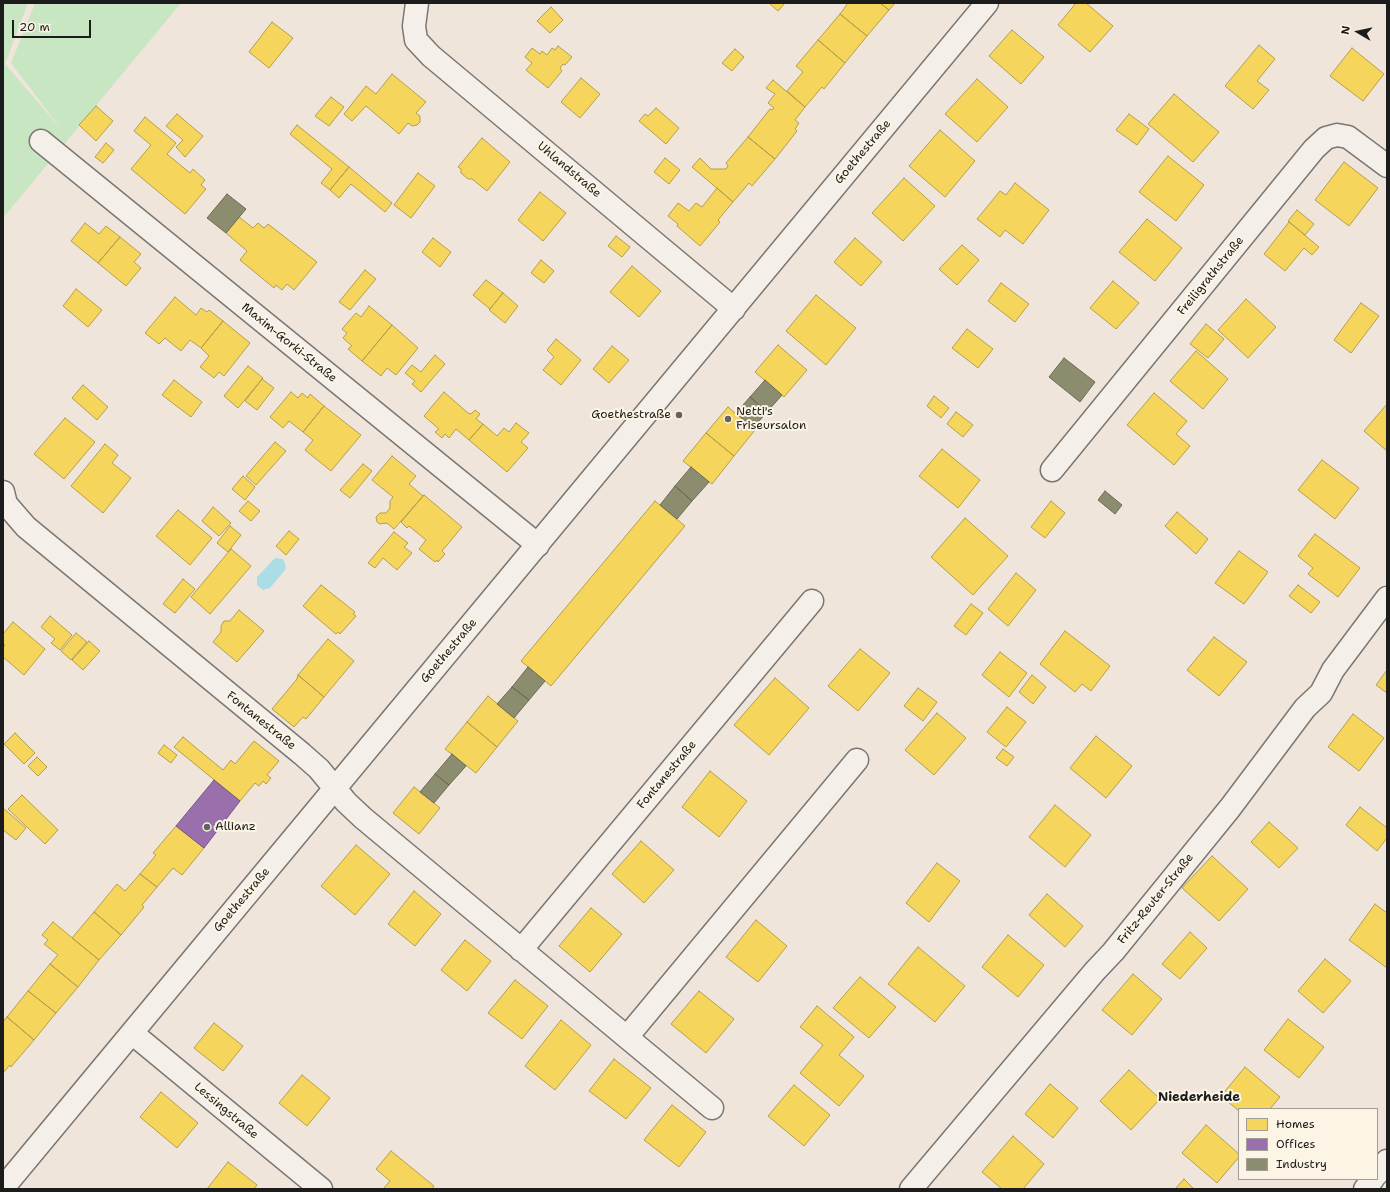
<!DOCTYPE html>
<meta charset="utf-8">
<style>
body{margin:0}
#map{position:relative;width:1390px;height:1192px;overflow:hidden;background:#f0e5db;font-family:"Shantell Sans",sans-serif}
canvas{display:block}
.frame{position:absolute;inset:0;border:4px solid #1c1c1c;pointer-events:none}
.legend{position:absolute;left:1238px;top:1108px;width:140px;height:72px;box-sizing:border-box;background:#fcf5e5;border:1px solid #a29e95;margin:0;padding:5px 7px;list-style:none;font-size:12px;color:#1c1c1c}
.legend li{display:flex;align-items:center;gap:8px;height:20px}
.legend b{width:20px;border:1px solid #a29e95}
.north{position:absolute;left:1338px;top:12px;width:40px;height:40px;-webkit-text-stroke:3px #fcf5e5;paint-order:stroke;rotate:279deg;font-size:11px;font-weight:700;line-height:16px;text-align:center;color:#1c1c1c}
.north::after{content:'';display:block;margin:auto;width:14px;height:18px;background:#1c1c1c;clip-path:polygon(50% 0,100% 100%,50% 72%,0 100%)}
.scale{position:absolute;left:12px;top:20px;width:79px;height:18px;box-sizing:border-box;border:2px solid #1c1c1c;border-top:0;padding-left:5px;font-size:12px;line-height:14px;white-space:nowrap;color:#1c1c1c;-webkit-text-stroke:3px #fcf5e5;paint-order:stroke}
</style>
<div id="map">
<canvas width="1390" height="1192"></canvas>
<div class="frame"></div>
<ul class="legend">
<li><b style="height:11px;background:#f6d55c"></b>Homes</li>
<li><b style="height:11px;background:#9970ab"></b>Offices</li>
<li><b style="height:11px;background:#8c8c6e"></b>Industry</li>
</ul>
<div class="north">N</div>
<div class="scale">20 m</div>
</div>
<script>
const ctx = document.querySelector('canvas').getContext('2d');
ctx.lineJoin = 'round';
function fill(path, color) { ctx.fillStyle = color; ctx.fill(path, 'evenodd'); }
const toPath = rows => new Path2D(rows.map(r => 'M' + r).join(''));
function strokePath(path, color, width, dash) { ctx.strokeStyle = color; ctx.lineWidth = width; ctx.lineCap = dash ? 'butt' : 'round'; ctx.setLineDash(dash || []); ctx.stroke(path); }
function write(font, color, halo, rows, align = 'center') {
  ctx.font = font + ' "Shantell Sans",sans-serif'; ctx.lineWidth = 4; ctx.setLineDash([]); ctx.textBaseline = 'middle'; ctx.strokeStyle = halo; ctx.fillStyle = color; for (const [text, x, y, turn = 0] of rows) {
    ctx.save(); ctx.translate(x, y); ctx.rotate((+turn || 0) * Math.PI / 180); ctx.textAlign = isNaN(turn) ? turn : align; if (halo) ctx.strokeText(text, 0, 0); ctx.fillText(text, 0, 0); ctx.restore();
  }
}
const green = toPath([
 [3,3,28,3,5,64,61,129,11,63,35,3,181,3,3,218]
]);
const water = toPath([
 [275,558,283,559,286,566,285,570,270,588,263,590,257,585,257,577]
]);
const homes = toPath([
 [769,3,785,3,778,11,769,3],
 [848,3,880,3,889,10,867,36,840,14,848,3],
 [880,3,895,3,889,10,880,3],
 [1076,3,1086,3,1113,26,1090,52,1058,25,1076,3],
 [551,7,563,20,550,33,537,21,551,7],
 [840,14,867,36,845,63,818,40,840,14],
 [272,22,293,38,269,68,249,52,272,22],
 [1012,30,1044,57,1021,84,989,56,1012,30],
 [818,40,845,63,824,89,822,87,805,107,787,91,803,72,796,66,818,40],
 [1259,45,1275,59,1257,81,1269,90,1253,109,1225,86,1259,45],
 [558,46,572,57,565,65,563,64,560,68,562,71,548,88,526,70,532,63,525,57,532,48,540,54,542,51,547,55,552,48,555,50,558,46],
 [1352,48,1384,74,1363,101,1330,76,1352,48],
 [735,49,744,57,732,71,722,63,735,49],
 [392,74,426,102,416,113,420,116,420,122,417,125,412,126,408,123,399,134,366,106,352,121,344,114,366,86,376,94,392,74],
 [581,78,600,94,580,118,561,102,581,78],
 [977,79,1008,107,977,142,945,114,977,79],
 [773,80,805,107,795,120,799,123,795,129,797,131,775,159,748,137,770,109,772,110,774,108,768,103,775,94,766,88,773,80],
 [1174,94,1219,132,1193,162,1148,124,1174,94],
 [331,97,344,107,329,126,315,116,331,97],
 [96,106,113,121,96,141,79,125,96,106],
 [656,108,679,128,666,144,639,121,645,114,648,116,656,108],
 [177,114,203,136,185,157,176,147,183,140,166,126,177,114],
 [1129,114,1149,129,1137,145,1116,130,1129,114],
 [145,117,176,143,167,154,190,173,193,169,205,180,201,185,206,189,185,214,131,169,151,145,134,131,145,117],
 [297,125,349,167,330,190,321,183,332,169,290,134,297,125],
 [940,130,975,161,945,197,909,166,940,130],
 [748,137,775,159,752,186,749,183,733,202,692,167,700,158,711,169,726,169,728,166,726,163,748,137],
 [482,138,510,162,487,191,472,179,468,179,461,173,461,169,458,167,482,138],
 [106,143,114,150,103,163,95,157,106,143],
 [1168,156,1204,185,1176,221,1139,192,1168,156],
 [665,158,680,170,669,184,654,172,665,158],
 [1344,162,1378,188,1349,226,1315,200,1344,162],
 [349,167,392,203,385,212,351,184,339,198,330,190,349,167],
 [418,173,435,186,411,218,394,205,418,173],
 [904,178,935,206,903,241,872,213,904,178],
 [1015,183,1049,210,1023,244,1005,230,1000,237,977,219,1000,191,1006,195,1015,183],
 [717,188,733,202,718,220,720,222,700,246,677,226,678,224,668,216,678,203,689,211,696,203,702,207,717,188],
 [540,192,566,213,543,241,518,220,540,192],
 [1297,210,1314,224,1305,235,1288,221,1297,210],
 [239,217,253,228,258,223,264,228,268,224,317,262,294,290,287,284,282,290,276,285,274,288,240,260,247,251,226,233,239,217],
 [1147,219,1182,248,1155,281,1119,252,1147,219],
 [1289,222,1319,247,1312,255,1304,248,1285,271,1264,254,1289,222],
 [85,223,99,234,106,226,120,237,98,263,71,241,85,223],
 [616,236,630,247,622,257,608,246,616,236],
 [120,237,141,254,134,262,141,268,126,286,98,263,120,237],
 [433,238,451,252,440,267,422,252,433,238],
 [855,238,882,262,861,286,834,262,855,238],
 [962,245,979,260,957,285,939,269,962,245],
 [541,260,554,271,544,283,531,273,541,260],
 [632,266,661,291,639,317,610,292,632,266],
 [365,270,376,279,350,310,339,302,365,270],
 [486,280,503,293,490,309,473,295,486,280],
 [1113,281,1139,303,1116,329,1090,308,1113,281],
 [1001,283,1029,304,1015,322,988,301,1001,283],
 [76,289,102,310,88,327,63,306,76,289],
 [503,293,518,306,505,323,489,310,503,293],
 [816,295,856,328,826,365,786,331,816,295],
 [175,297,196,315,201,308,207,312,209,310,223,321,201,348,190,340,181,351,165,338,159,344,145,333,175,297],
 [1246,299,1276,327,1248,358,1218,330,1246,299],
 [1361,303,1379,316,1351,353,1334,340,1361,303],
 [369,306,392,325,362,361,348,349,352,346,343,338,347,333,342,329,356,313,361,317,369,306],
 [223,321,250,343,224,376,219,372,214,378,200,367,209,356,201,348,223,321],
 [1206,324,1224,339,1208,358,1190,344,1206,324],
 [392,325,418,348,396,375,387,368,381,376,362,361,392,325],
 [967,329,993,349,978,368,952,348,967,329],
 [556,339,581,360,561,385,543,370,554,357,547,350,556,339],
 [778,345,807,370,784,397,755,372,778,345],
 [612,346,629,360,609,383,593,369,612,346],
 [1196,351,1228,379,1203,409,1170,381,1196,351],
 [435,355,445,364,421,392,412,384,415,381,405,373,412,365,421,372,435,355],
 [248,366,263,378,238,408,224,396,248,366],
 [262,379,274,388,257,410,245,401,262,379],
 [174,380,202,402,191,417,162,395,174,380],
 [83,385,108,407,97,420,72,398,83,385],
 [291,392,298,398,302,393,308,398,310,394,324,406,303,432,289,421,283,428,270,417,291,392],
 [444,392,468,413,471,414,475,410,480,414,476,419,483,424,469,440,456,429,449,438,445,434,442,438,435,432,439,429,424,416,444,392],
 [1154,393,1187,421,1176,434,1190,446,1174,465,1127,425,1154,393],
 [934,396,949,408,941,418,927,406,934,396],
 [1387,404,1387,451,1364,431,1387,404],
 [324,406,361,435,331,471,305,450,313,440,303,432,324,406],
 [728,407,755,430,734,456,706,433,728,407],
 [956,412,973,425,963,437,947,424,956,412],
 [65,418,95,442,64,479,34,454,65,418],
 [516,423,529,433,521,442,528,448,507,472,469,440,483,424,497,436,504,428,509,432,516,423],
 [706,433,734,456,712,484,683,461,706,433],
 [275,442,286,451,256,485,246,476,275,442],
 [105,444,118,455,112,463,131,478,103,513,71,486,105,444],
 [942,449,980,480,958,508,919,476,942,449],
 [392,456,416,476,409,484,423,496,394,529,387,523,380,524,377,522,376,517,380,513,386,513,390,508,390,501,393,497,372,480,392,456],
 [1322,460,1359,488,1335,519,1298,490,1322,460],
 [363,464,372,471,350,498,340,490,363,464],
 [243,476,255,487,245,500,232,489,243,476],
 [424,495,462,527,442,551,445,554,438,562,437,560,435,562,419,549,426,540,409,526,407,528,401,522,424,495],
 [248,501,260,511,251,521,239,511,248,501],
 [655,501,685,526,551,686,521,661,655,501],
 [1051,501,1065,513,1045,538,1031,527,1051,501],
 [213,507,231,523,219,536,202,521,213,507],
 [178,510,212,538,190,565,156,536,178,510],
 [1177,512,1208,539,1196,554,1165,526,1177,512],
 [965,518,1008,556,973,595,931,557,965,518],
 [230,526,241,535,228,552,217,543,230,526],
 [289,531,299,539,286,555,276,546,289,531],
 [394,532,408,543,404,547,412,553,397,570,383,558,375,568,368,563,394,532],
 [1315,534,1360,568,1338,597,1308,574,1313,568,1298,556,1315,534],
 [231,549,251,566,210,614,191,597,231,549],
 [1239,551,1268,572,1244,604,1215,583,1239,551],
 [1016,573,1036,590,1008,626,988,609,1016,573],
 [183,579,195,589,175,613,163,604,183,579],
 [321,585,355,612,353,614,356,616,340,634,338,632,336,634,303,606,321,585],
 [1298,585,1320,602,1311,613,1289,596,1298,585],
 [971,604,983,613,966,635,954,626,971,604],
 [239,610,264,631,237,662,213,642,221,632,221,626,224,621,230,621,239,610],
 [50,616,72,635,60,650,51,643,55,639,41,627,50,616],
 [13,622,45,649,24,675,3,657,3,648,5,645,3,644,3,634,13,622],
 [1065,631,1110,666,1091,691,1082,684,1075,692,1040,664,1065,631],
 [76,633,87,642,71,660,61,651,76,633],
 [1214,637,1247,662,1219,696,1187,670,1214,637],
 [328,639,354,661,324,697,298,675,328,639],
 [89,641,100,651,83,670,72,660,89,641],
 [860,649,890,673,858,711,828,686,860,649],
 [1000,652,1027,673,1009,697,982,675,1000,652],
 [1387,670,1387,693,1376,685,1387,670],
 [298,675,324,697,306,719,303,717,294,727,272,709,297,679,298,675],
 [1032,675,1046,687,1033,704,1019,692,1032,675],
 [775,678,809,708,769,755,734,725,775,678],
 [918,688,937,702,923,721,904,706,918,688],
 [488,696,518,721,497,747,467,722,488,696],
 [1007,707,1026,722,1006,747,987,732,1007,707],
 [937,713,966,738,934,775,905,750,937,713],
 [1353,714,1384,738,1359,771,1328,747,1353,714],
 [467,722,497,747,476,773,445,749,467,722],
 [15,733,35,753,24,764,4,744,15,733],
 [1096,736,1132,766,1106,798,1070,768,1096,736],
 [183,737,223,770,231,760,235,764,254,741,279,761,267,775,271,778,266,784,263,781,259,786,255,783,240,801,174,747,183,737],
 [164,745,177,755,171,763,158,753,164,745],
 [1003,749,1014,757,1007,766,996,758,1003,749],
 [37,757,47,767,38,776,28,766,37,757],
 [710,771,747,801,719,837,682,807,710,771],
 [414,787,440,808,419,834,393,813,414,787],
 [22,795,58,830,45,844,8,809,22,795],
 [1055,805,1091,835,1065,867,1029,837,1055,805],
 [1360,807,1387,828,1387,838,1377,851,1346,825,1360,807],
 [3,808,26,828,16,840,3,830,3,808],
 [1269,822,1298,848,1279,868,1251,842,1269,822],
 [176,826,204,848,182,875,173,868,157,887,140,874,156,855,153,853,176,826],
 [641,841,674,870,644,903,612,874,641,841],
 [356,845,390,874,355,915,321,886,356,845],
 [1212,856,1248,889,1219,921,1182,888,1212,856],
 [937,863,960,881,929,922,906,903,937,863],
 [140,874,157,887,142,905,144,907,121,935,94,912,117,884,125,891,140,874],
 [414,891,441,914,415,946,388,924,414,891],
 [1047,894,1083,926,1065,947,1029,915,1047,894],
 [1375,904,1387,913,1387,968,1349,940,1375,904],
 [591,908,622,934,590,972,559,946,591,908],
 [94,912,121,935,99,960,72,938,94,912],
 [756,920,787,946,758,982,726,957,756,920],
 [53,922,99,960,78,987,50,964,58,955,44,944,48,940,42,935,53,922],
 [1190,932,1207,948,1180,979,1162,964,1190,932],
 [1008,935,1044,965,1018,997,982,967,1008,935],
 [465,940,491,961,467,991,441,970,465,940],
 [918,947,965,986,935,1022,888,984,918,947],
 [1325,959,1351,981,1323,1013,1298,991,1325,959],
 [50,964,78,987,56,1013,28,991,50,964],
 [1133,974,1162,999,1132,1035,1102,1010,1133,974],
 [860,977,896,1007,869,1038,833,1008,860,977],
 [515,980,548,1006,522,1039,488,1013,515,980],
 [28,991,56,1013,34,1040,7,1017,28,991],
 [699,991,734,1019,706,1053,671,1024,699,991],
 [817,1006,854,1037,839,1055,864,1076,839,1106,800,1073,823,1045,800,1027,817,1006],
 [7,1017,34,1040,11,1067,10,1065,3,1073,3,1022,7,1017],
 [1288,1019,1324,1047,1299,1078,1264,1050,1288,1019],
 [561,1020,591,1045,555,1090,525,1066,561,1020],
 [214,1023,243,1046,223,1071,194,1048,214,1023],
 [614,1059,651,1088,626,1119,589,1091,614,1059],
 [1245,1067,1280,1097,1270,1109,1239,1109,1239,1111,1221,1096,1245,1067],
 [1129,1070,1160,1099,1131,1130,1100,1101,1129,1070],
 [302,1075,330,1098,307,1126,279,1103,302,1075],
 [1050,1084,1078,1108,1053,1138,1025,1114,1050,1084],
 [794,1085,830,1115,804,1146,768,1116,794,1085],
 [161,1092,198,1123,177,1148,140,1117,161,1092],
 [672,1105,706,1132,679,1167,644,1140,672,1105],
 [1206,1125,1239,1154,1239,1157,1217,1183,1182,1153,1206,1125],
 [1013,1136,1044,1164,1023,1189,1002,1189,982,1172,1013,1136],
 [391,1151,434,1186,432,1189,383,1189,390,1181,376,1169,391,1151],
 [228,1162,257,1185,254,1189,207,1189,228,1162],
 [1184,1179,1194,1189,1175,1189,1184,1179]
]);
const offices = toPath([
 [214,780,240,801,204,848,176,826,214,780]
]);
const industry = toPath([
 [227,194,246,209,226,233,207,218,227,194],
 [1064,358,1095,382,1080,402,1049,377,1064,358],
 [765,380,782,395,767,412,750,397,765,380],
 [750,397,767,412,753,428,736,413,750,397],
 [691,467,709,482,692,501,675,486,691,467],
 [675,486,692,501,677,519,660,505,675,486],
 [1105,491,1122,505,1115,514,1098,500,1105,491],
 [528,667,545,681,529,700,512,687,528,667],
 [512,687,529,700,514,718,497,704,512,687],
 [452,754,466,766,449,785,435,774,452,754],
 [435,774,449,785,434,803,420,792,435,774]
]);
const minor = toPath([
 [417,3,414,26,416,40,431,56,734,309],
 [41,141,538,545],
 [1052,470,1314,149,1326,138,1337,135,1348,137,1387,166],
 [3,492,6,504,26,527,302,754,319,769,346,802,363,818,712,1108],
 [521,950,812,601],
 [132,1033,321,1189],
 [627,1037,857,760],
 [1377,1174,1387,1161],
 [3,1188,987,3],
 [911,1189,1095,971,1113,952,1230,808,1305,708,1321,693,1333,670,1387,598],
 [1365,1189,1373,1179]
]);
const markers = [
 [679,415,4,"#66625f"],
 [728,419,4,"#66625f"],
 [207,827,4,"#66625f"]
];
const streetNames = [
 ["Goethestraße",863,152,-50],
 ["Uhlandstraße",569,170,40],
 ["Freiligrathstraße",1211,276,-51],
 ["Maxim-Gorki-Straße",289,343,39],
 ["Goethestraße",449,651,-50],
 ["Fontanestraße",261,721,39],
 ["Fontanestraße",667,775,-50],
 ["Fritz-Reuter-Straße",1156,899,-51],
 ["Goethestraße",242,900,-50],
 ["Lessingstraße",226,1111,40]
];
const poiNames = [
 ["Netti's",736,412],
 ["Friseursalon",736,426],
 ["Goethestraße",671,415,"right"],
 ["Allianz",215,827]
];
const neighbourhoodNames = [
 ["Niederheide",1199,1098]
];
fill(green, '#c8e6c2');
fill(water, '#abdde7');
fill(homes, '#f6d55c');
strokePath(homes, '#b59e49', 1);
fill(offices, '#9970ab');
strokePath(offices, '#745780', 1);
fill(industry, '#8c8c6e');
strokePath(industry, '#6a6a55', 1);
strokePath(minor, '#7b7672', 25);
strokePath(minor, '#f4f0e9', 22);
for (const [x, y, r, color] of markers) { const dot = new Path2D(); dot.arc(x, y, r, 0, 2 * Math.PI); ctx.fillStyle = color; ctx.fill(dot); strokePath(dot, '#fcf5e5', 1.5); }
write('12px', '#1c1c1c', '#fcf5e5', streetNames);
write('12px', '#1c1c1c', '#fcf5e5', poiNames, 'left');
write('bold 13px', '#1c1c1c', '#fcf5e5', neighbourhoodNames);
</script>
